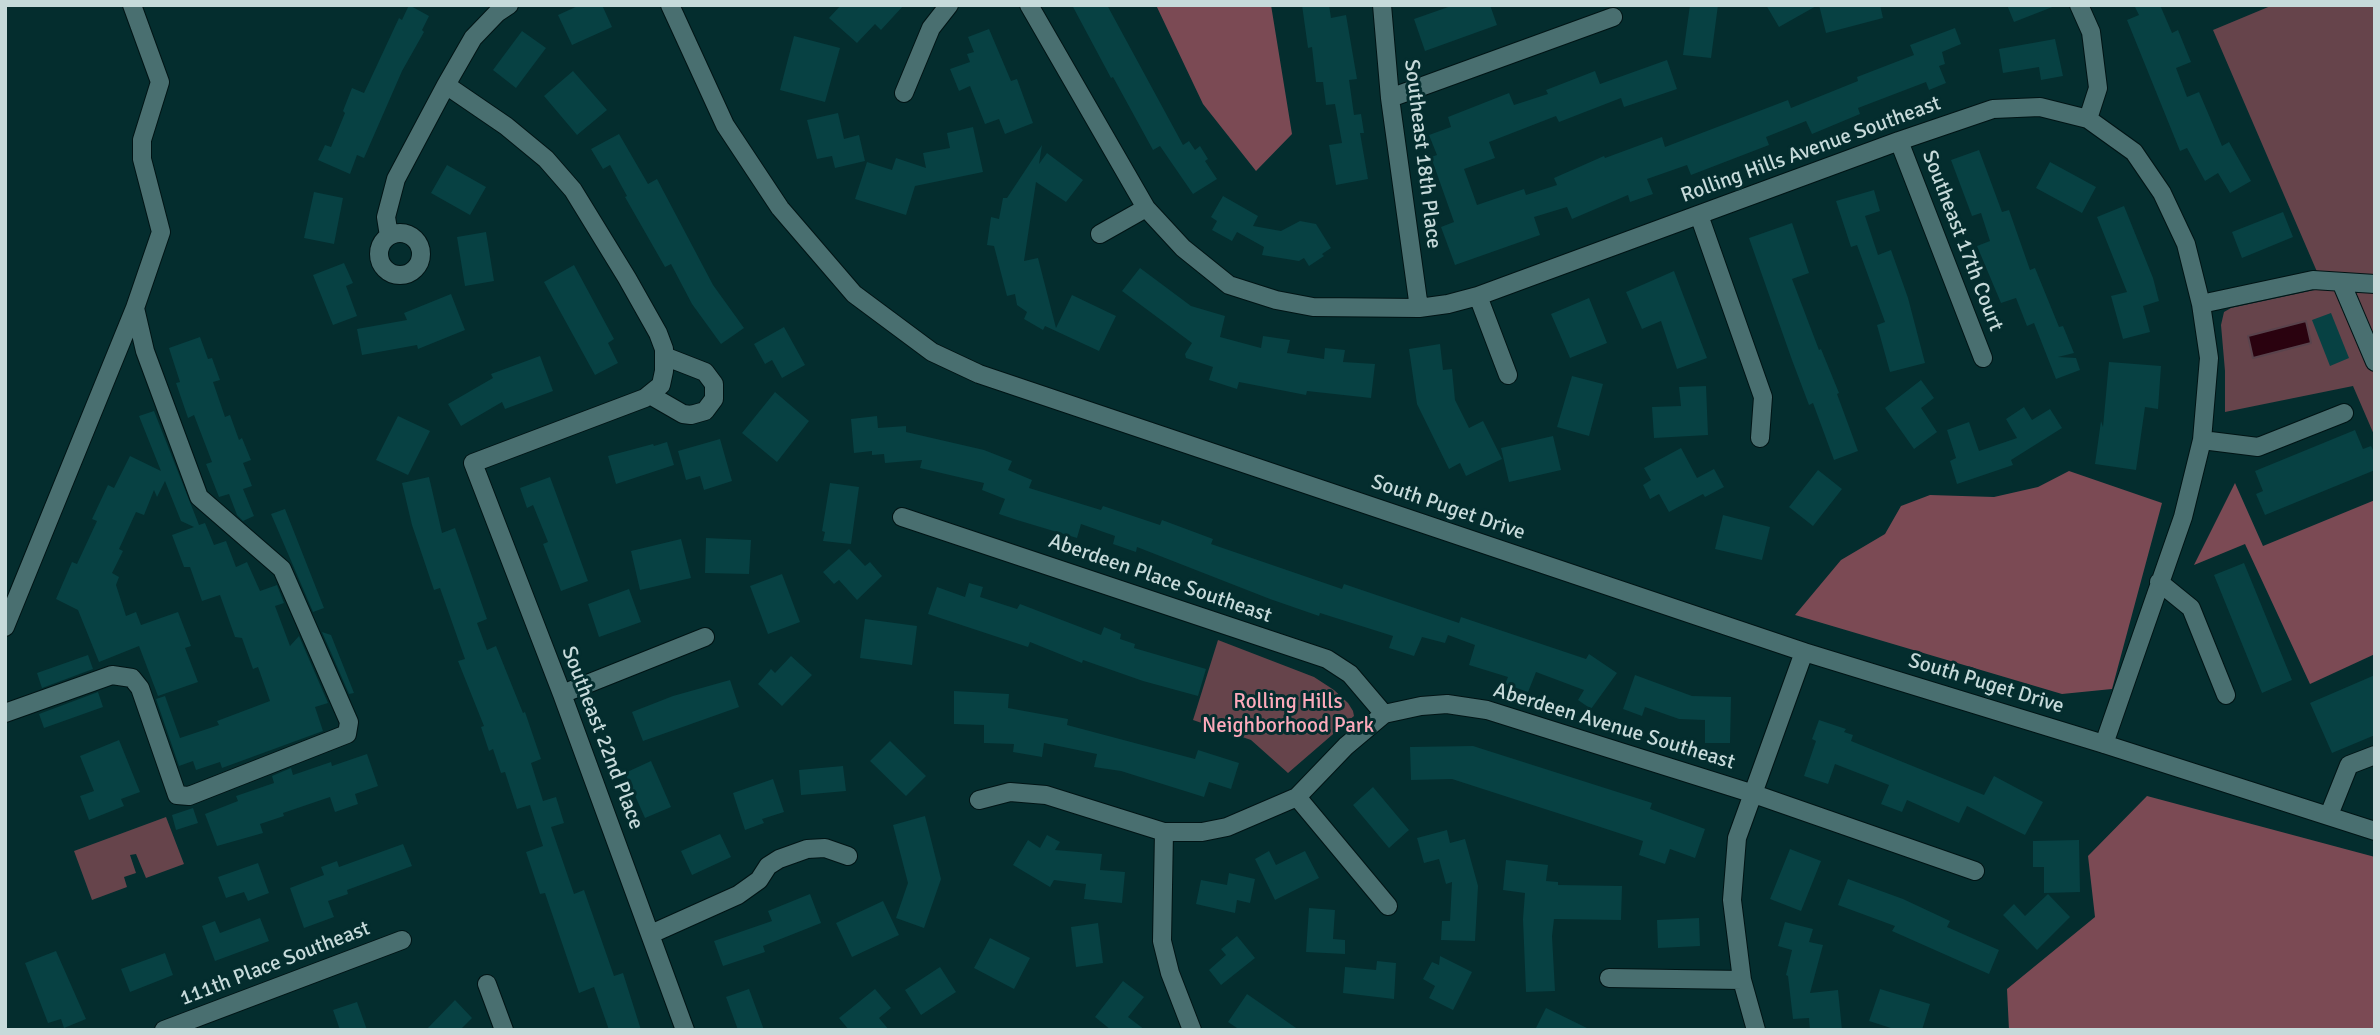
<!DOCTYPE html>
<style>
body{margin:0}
#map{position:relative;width:2380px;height:1035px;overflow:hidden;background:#042d2e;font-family:Signika,sans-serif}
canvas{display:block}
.frame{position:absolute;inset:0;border:7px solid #c6dada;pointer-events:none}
</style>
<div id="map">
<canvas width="2380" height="1035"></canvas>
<div class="frame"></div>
</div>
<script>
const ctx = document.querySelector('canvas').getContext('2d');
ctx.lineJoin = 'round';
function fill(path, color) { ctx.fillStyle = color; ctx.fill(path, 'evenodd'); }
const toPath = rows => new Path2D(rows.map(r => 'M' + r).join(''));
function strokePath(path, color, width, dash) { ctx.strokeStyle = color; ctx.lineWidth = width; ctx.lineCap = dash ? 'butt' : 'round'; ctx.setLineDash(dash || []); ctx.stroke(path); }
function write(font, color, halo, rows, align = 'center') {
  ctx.font = font + ' Signika,sans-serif'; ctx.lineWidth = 6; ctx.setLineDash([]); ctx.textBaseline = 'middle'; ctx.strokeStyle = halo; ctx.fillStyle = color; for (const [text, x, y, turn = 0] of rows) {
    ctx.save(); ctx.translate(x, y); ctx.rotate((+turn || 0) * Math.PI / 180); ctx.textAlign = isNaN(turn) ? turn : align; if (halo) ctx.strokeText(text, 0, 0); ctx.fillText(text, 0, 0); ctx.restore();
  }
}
const green = toPath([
 [2273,5,2375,5,2375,437,2353,386,2225,412,2225,371,2221,325,2224,312,2231,308,2324,288,2213,30],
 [1218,640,1314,677,1334,690,1348,703,1353,711,1354,716,1288,773,1251,740,1193,720],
 [166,817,184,864,146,878,136,854,130,855,136,873,124,877,127,887,92,900,74,851]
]);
const forest = toPath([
 [1156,5,1271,5,1292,134,1256,171,1203,104],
 [2069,471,2162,503,2112,689,2062,694,1795,615,1841,560,1885,534,1901,506,1930,495,1994,497,2038,487],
 [2235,483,2263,546,2375,500,2375,654,2310,684,2245,544,2194,565],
 [2147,796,2375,857,2375,1030,2009,1030,2007,989,2095,917,2088,856]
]);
const water = toPath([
 [2306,321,2311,343,2253,358,2248,336,2306,321]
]);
const building = toPath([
 [409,5,429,16,422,30,424,32,402,71,364,158,357,155,350,174,318,160,325,145,331,147,345,113,343,111,352,88,364,93,399,18,402,20],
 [580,5,602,5,612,27,572,45,558,15],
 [841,5,904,5,881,30,875,24,857,43,829,18],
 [1072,5,1107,5,1183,145,1189,141,1195,150,1200,146,1208,159,1205,161,1217,179,1193,194,1160,146,1153,150,1113,77,1111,78],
 [1302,5,1329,5,1331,18,1346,15,1357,79,1349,80,1354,115,1361,114,1364,133,1360,133,1368,179,1336,185,1329,145,1342,143,1335,104,1326,105,1323,82,1316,82,1312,47,1308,48],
 [1454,5,1490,5,1497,25,1425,51,1414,19],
 [1690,5,1718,5,1711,58,1683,55],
 [1766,5,1818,5,1779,27],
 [1819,5,1880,5,1883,18,1826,33],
 [2007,5,2054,5,2055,6,2014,22],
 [2134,5,2160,5,2172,33,2178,30,2191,62,2176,68,2187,97,2199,92,2222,146,2229,142,2251,181,2230,193,2218,173,2205,181,2187,148,2180,151,2127,20,2139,15],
 [1955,28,1961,44,1942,52,1945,64,1939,66,1946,83,1929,90,1926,82,1858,108,1860,114,1812,134,1806,121,1766,137,1769,145,1691,175,1687,165,1647,179,1653,194,1630,202,1628,195,1572,219,1567,207,1534,217,1540,235,1455,265,1441,227,1454,222,1431,157,1437,155,1429,135,1451,127,1448,117,1509,93,1514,105,1548,94,1546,90,1595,71,1600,84,1667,60,1677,89,1624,107,1621,98,1559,122,1556,116,1489,142,1495,158,1464,169,1477,205,1524,189,1526,195,1557,185,1554,178,1604,156,1605,158,1662,137,1665,147,1788,100,1791,108,1858,81,1857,77,1914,55,1910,45],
 [989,29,1011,81,1017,79,1033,123,1005,134,999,119,985,124,970,86,959,91,950,69,970,62,967,54,974,52,968,37],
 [522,31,546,48,516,88,493,70],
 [794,36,840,48,825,102,780,90],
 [2055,39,2063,76,2041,80,2039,67,2003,73,1999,49],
 [573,71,607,110,577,135,544,96],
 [838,113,844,139,859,135,865,161,835,168,832,156,817,159,807,120],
 [973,127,983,172,915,186,906,215,855,199,867,162,892,170,896,158,926,168,923,153,950,148,947,133],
 [619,134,648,184,657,179,713,285,744,328,721,344,692,304,671,264,665,267,625,197,627,196,610,165,603,169,591,149],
 [1042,145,1039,164,1047,153,1083,180,1066,202,1036,182,1024,261,1038,258,1056,328,1072,295,1116,316,1099,351,1045,326,1043,330,1024,319,1027,312,1017,305,1015,294,1007,296,994,246,987,245,991,217,999,219,1003,198,1007,198],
 [1979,150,2002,212,2009,210,2030,270,2035,268,2059,327,2063,326,2074,353,2058,357,2076,358,2080,370,2056,379,2034,323,2027,326,2016,298,2001,303,1977,246,1990,241,1981,213,1972,216,1951,160],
 [2050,162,2096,187,2082,213,2036,188],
 [447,165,486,187,470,215,431,193],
 [1874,190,1880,211,1865,216,1878,255,1891,250,1908,298,1925,363,1890,372,1877,325,1885,322,1857,245,1851,247,1836,201],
 [314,192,343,198,334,244,304,238],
 [1223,196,1258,216,1253,226,1281,231,1300,221,1316,224,1331,248,1322,254,1324,256,1309,266,1304,258,1299,261,1262,255,1264,247,1237,232,1232,241,1212,230,1217,221,1211,217],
 [2124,206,2153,278,2159,301,2143,306,2150,332,2123,339,2111,296,2127,292,2097,217],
 [2283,212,2293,237,2242,258,2232,232],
 [1792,223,1809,273,1792,279,1819,350,1821,349,1839,393,1837,394,1858,451,1834,460,1813,403,1809,405,1792,360,1749,238],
 [486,232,494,281,465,286,457,237],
 [344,263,353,283,346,286,357,316,333,325,313,275],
 [574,265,614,339,608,343,618,363,595,375,544,282],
 [1140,268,1191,306,1225,316,1220,337,1261,348,1263,336,1290,340,1287,353,1324,359,1325,348,1345,350,1343,362,1375,364,1371,398,1307,391,1306,395,1239,382,1237,389,1209,380,1213,367,1186,358,1185,354,1192,343,1122,291],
 [1674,271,1707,358,1677,369,1661,321,1642,329,1626,292],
 [451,294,465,330,418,349,417,345,362,355,357,329,407,320,404,313],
 [1589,298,1607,343,1570,358,1551,314],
 [2331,313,2349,358,2330,366,2312,320],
 [784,327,805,365,782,378,772,360,765,364,754,344],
 [200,337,208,359,212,358,220,380,213,382,225,417,230,415,239,440,242,438,251,460,243,463,252,486,243,489,254,516,243,521,237,515,229,494,219,497,206,464,212,462,194,415,188,418,176,383,180,382,169,348],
 [1440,344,1443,370,1452,369,1455,400,1469,428,1483,421,1502,459,1466,476,1460,463,1449,469,1417,404,1409,349],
 [540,356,553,391,505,409,502,402,461,426,448,404,493,378,491,374],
 [2109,362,2161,366,2158,409,2145,407,2136,470,2095,464,2101,421,2103,427],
 [1572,376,1603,384,1589,436,1557,427],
 [1921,380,1934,398,1921,408,1937,432,1914,449,1885,408],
 [1706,386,1708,435,1654,438,1652,407,1681,406,1679,387],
 [775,392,809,421,777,462,742,433],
 [2024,407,2032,420,2050,409,2062,428,2011,460,2013,465,1957,484,1950,461,1956,458,1947,430,1969,422,1979,451,2017,438,2006,419],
 [154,411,199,525,205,523,214,545,226,541,236,567,247,562,260,591,277,585,284,603,275,606,290,646,299,636,328,703,315,707,323,731,222,768,220,762,196,770,193,761,179,766,156,699,165,696,180,738,219,725,217,721,270,701,258,667,253,669,242,638,235,637,220,595,202,601,190,567,184,567,172,535,194,527,181,521,165,481,157,497,154,490,144,515,136,512,119,549,123,551,112,573,119,577,116,585,126,616,136,612,141,625,178,612,191,646,185,648,198,682,158,696,139,646,99,662,78,610,56,599,72,562,77,564,97,521,92,519,108,485,114,488,130,456,161,471,139,416],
 [398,416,430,431,408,475,376,460],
 [877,416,878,428,906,426,906,432,984,450,1012,461,1008,470,1032,480,1029,488,1101,510,1103,506,1160,525,1162,520,1213,539,1211,544,1342,589,1344,584,1459,623,1461,617,1586,659,1589,654,1617,673,1591,709,1578,700,1584,690,1536,672,1528,692,1505,684,1508,677,1469,665,1475,645,1448,635,1445,643,1422,637,1414,656,1389,648,1393,636,1320,613,1319,616,1270,599,1137,547,1136,552,1113,544,1115,536,1081,524,1077,538,1017,520,999,514,1005,499,982,490,984,483,920,468,922,460,885,463,884,454,872,455,872,451,854,453,851,419],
 [2355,430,2363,449,2371,446,2375,454,2375,470,2265,515,2256,494,2263,491,2255,471],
 [1553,436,1561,470,1509,482,1501,448],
 [720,439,732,481,704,490,700,476,686,480,678,451],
 [667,442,674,465,616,484,608,456,653,444,654,446],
 [1681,448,1697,478,1714,469,1724,487,1705,497,1703,494,1669,512,1659,494,1650,499,1643,485,1651,480,1644,468],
 [1818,470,1842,489,1813,526,1789,507],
 [429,477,442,533,455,528,487,619,477,623,487,650,496,646,523,713,525,712,541,759,531,763,543,801,556,797,564,823,551,827,574,894,584,890,614,976,623,973,641,1030,609,1030,594,987,579,993,545,893,540,894,526,852,543,846,530,805,517,809,505,772,501,773,493,749,489,751,481,727,484,726,458,661,465,659,440,588,434,590,412,525,402,483],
 [550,477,588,581,561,591,543,544,548,542,533,505,527,508,520,488],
 [830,483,859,487,851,544,823,541,825,532,822,531],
 [285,509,324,608,313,612,271,514],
 [1723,515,1770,527,1762,560,1715,549],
 [706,538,751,540,749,574,705,573],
 [681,539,691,578,640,590,631,551],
 [849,549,865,566,870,562,882,576,857,600,839,580,834,584,823,572],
 [2244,563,2292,680,2262,693,2214,575],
 [782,574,800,622,768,634,750,586],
 [969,583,983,587,980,597,1017,609,1020,604,1101,635,1104,627,1121,634,1120,639,1135,644,1134,648,1206,669,1198,696,1143,681,1083,660,1082,663,1030,642,1028,647,928,614,937,587,965,597],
 [629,589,641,622,599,637,588,604],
 [865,619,917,626,912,665,860,658],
 [322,632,331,635,354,693,349,694],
 [88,655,93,669,42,688,37,673],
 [791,656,812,675,782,706,758,684,771,669,775,673],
 [1635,675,1692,696,1731,697,1730,743,1705,743,1705,720,1679,719,1645,707,1642,716,1623,709],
 [2375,675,2375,735,2332,753,2310,703],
 [730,680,739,707,643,741,632,712,673,696],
 [954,691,1009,694,1008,708,1068,719,1067,725,1195,759,1198,750,1239,763,1231,789,1209,782,1204,797,1121,771,1094,767,1097,754,1044,743,1042,757,1013,752,1014,744,984,743,984,725,954,724],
 [98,692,103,707,44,728,39,714],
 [1819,720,1846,729,1844,732,1853,735,1851,741,1984,795,1994,776,2043,802,2025,835,1967,806,1959,823,1907,800,1902,812,1881,804,1889,785,1835,764,1828,784,1804,776,1816,741,1812,739],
 [119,740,140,792,121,799,124,806,89,820,80,796,94,791,80,756],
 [890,741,926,776,906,796,870,761],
 [1473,746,1652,803,1650,809,1705,829,1695,858,1670,849,1665,864,1639,855,1643,841,1579,820,1452,779,1411,780,1410,747],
 [367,754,378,786,355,794,358,804,335,812,330,797,283,813,284,816,260,824,263,833,217,846,205,814,238,801,236,796,274,783,272,776,291,768,293,775,331,762,332,766],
 [651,761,671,807,645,818,625,773],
 [843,766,846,791,801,795,799,770],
 [773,779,784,812,762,819,764,823,745,830,733,793],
 [1373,787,1409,830,1389,848,1353,805],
 [193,808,198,823,176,830,172,815],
 [925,816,941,879,924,928,896,918,908,883,893,825],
 [1447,830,1450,843,1465,839,1478,886,1475,941,1441,940,1442,921,1450,921,1452,882,1446,884,1439,859,1424,863,1417,838],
 [720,834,731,857,692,875,681,851],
 [1047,835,1060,842,1055,850,1102,854,1100,870,1125,872,1122,903,1084,899,1086,884,1054,880,1050,887,1013,865,1028,840,1040,848],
 [2079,840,2080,892,2044,893,2044,867,2033,867,2033,841],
 [403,844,412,866,347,890,348,894,328,901,334,917,304,928,290,888,324,875,321,867,337,861,339,867],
 [1790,849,1821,861,1801,911,1770,899],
 [1269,851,1276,865,1305,851,1319,878,1275,900,1255,859],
 [1506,860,1548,865,1546,881,1558,882,1558,885,1622,886,1621,920,1554,919,1552,936,1555,991,1526,992,1523,919,1525,893,1503,890],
 [258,863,269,893,248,901,244,892,226,898,218,877],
 [1229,873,1255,879,1250,903,1237,900,1235,913,1196,904,1201,880,1227,885],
 [1848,879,1903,899,1950,921,1947,927,1999,950,1989,974,1892,931,1895,926,1838,905],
 [810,894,821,923,763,946,765,952,723,966,714,941,772,921,768,911],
 [2048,894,2070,917,2037,950,2003,915,2014,904,2025,916],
 [883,901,899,935,852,957,836,923],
 [1309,908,1335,910,1333,939,1345,940,1345,954,1306,952],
 [260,918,269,941,215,961,202,926,215,921,220,933],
 [1699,918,1700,946,1658,948,1657,920],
 [1785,922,1813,929,1809,942,1823,945,1810,993,1838,990,1842,1030,1810,1030,1809,1018,1793,1019,1788,976,1786,975,1792,950,1778,946],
 [1098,923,1103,963,1076,967,1071,927],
 [1237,936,1255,958,1221,985,1209,970,1226,955,1221,949],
 [990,938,1030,958,1014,989,974,968],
 [56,951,86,1019,64,1028,61,1019,48,1023,25,963],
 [165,953,173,975,130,992,121,969],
 [1440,956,1472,972,1453,1010,1429,998,1435,986,1423,979,1432,962,1439,965],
 [1377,961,1396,963,1394,999,1343,993,1345,967,1376,970],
 [940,967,956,992,921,1015,905,990],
 [1123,981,1144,997,1128,1017,1145,1030,1111,1030,1095,1017],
 [749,989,764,1030,738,1030,726,997],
 [875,989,891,1008,879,1018,889,1030,849,1030,839,1018],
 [1880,989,1930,1004,1922,1030,1897,1030,1869,1021],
 [1247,994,1299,1030,1240,1030,1228,1022],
 [455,1000,472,1018,460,1030,426,1030],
 [357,1002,367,1030,340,1030,333,1010],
 [1546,1008,1591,1030,1535,1030]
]);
const minor = toPath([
 [670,5,725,125,780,208,854,294,932,352,979,374,1804,652,2104,744,2375,831],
 [1029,5,1146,208,1183,248,1229,285,1276,300,1313,307,1419,308,1448,304,1478,296,1899,141,1993,109,2040,107,2088,119,2134,152,2162,193,2186,244,2201,304,2209,358,2202,440,2183,517,2104,744],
 [1382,5,1390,98,1419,308],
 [2079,5,2091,32,2098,88,2088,119],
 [446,85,506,126,546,159,573,190,627,278,658,333,664,349,664,371,661,385,645,398,473,463,562,694,685,1030],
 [904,93,931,28,949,5],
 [1390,98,1613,17],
 [1899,141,1983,358],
 [1699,215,1763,397,1760,438],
 '379 254a21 21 0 1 1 42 0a21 21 0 1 1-42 0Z',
 [1100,234,1146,208],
 [389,236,386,217,396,179,446,85,473,38,497,13,509,5],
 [2341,282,2375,362],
 [1478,296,1508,375],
 [2201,304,2313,280,2375,284],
 [650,395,683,414,691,415,705,411,714,399,714,384,705,372,664,356],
 [2202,440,2258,447,2344,413],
 [902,517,1327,659,1350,674,1384,714],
 [2159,582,2191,608,2226,695],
 [5,627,135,308],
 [562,694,705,637],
 [5,713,112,675,132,678,140,688,177,795,189,796,347,734,349,722,282,569,199,497,145,351,135,308,161,232,142,159,142,140,160,82,132,5],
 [1297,797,1388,906],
 [979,800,1010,792,1046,795,1164,832,1202,832,1227,827,1297,797,1346,746,1384,714,1421,706,1447,704,1487,710,1754,794,1975,871],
 [2329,815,2349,765,2375,755],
 [1164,832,1162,941,1170,973,1192,1030],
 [651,934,738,895,759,880,768,866,779,859,807,849,825,848,848,856],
 [1609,978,1742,980],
 [487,984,504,1030],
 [164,1030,402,940],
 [1756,1030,1742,980,1732,900,1737,838,1804,652]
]);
const streetNames = [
 ["Rolling Hills Avenue Southeast",1811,150,-20],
 ["Southeast 18th Place",1422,154,83],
 ["Southeast 17th Court",1962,241,69],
 ["South Puget Drive",1448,508,19],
 ["Aberdeen Place Southeast",1160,579,19],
 ["South Puget Drive",1986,684,17],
 ["Aberdeen Avenue Southeast",1614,727,17],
 ["Southeast 22nd Place",602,738,69],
 ["111th Place Southeast",275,964,-21]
];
const parkNames = [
 ["Rolling Hills",1288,702],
 ["Neighborhood Park",1288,726]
];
fill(green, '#66444b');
fill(forest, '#7b4a54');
fill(water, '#2a020f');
strokePath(water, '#59434c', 2);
fill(building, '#074143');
strokePath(minor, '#001415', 20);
strokePath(minor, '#496f70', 18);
write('21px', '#c6dada', '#042d2e', streetNames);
write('21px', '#fcaabb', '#042d2e', parkNames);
</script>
